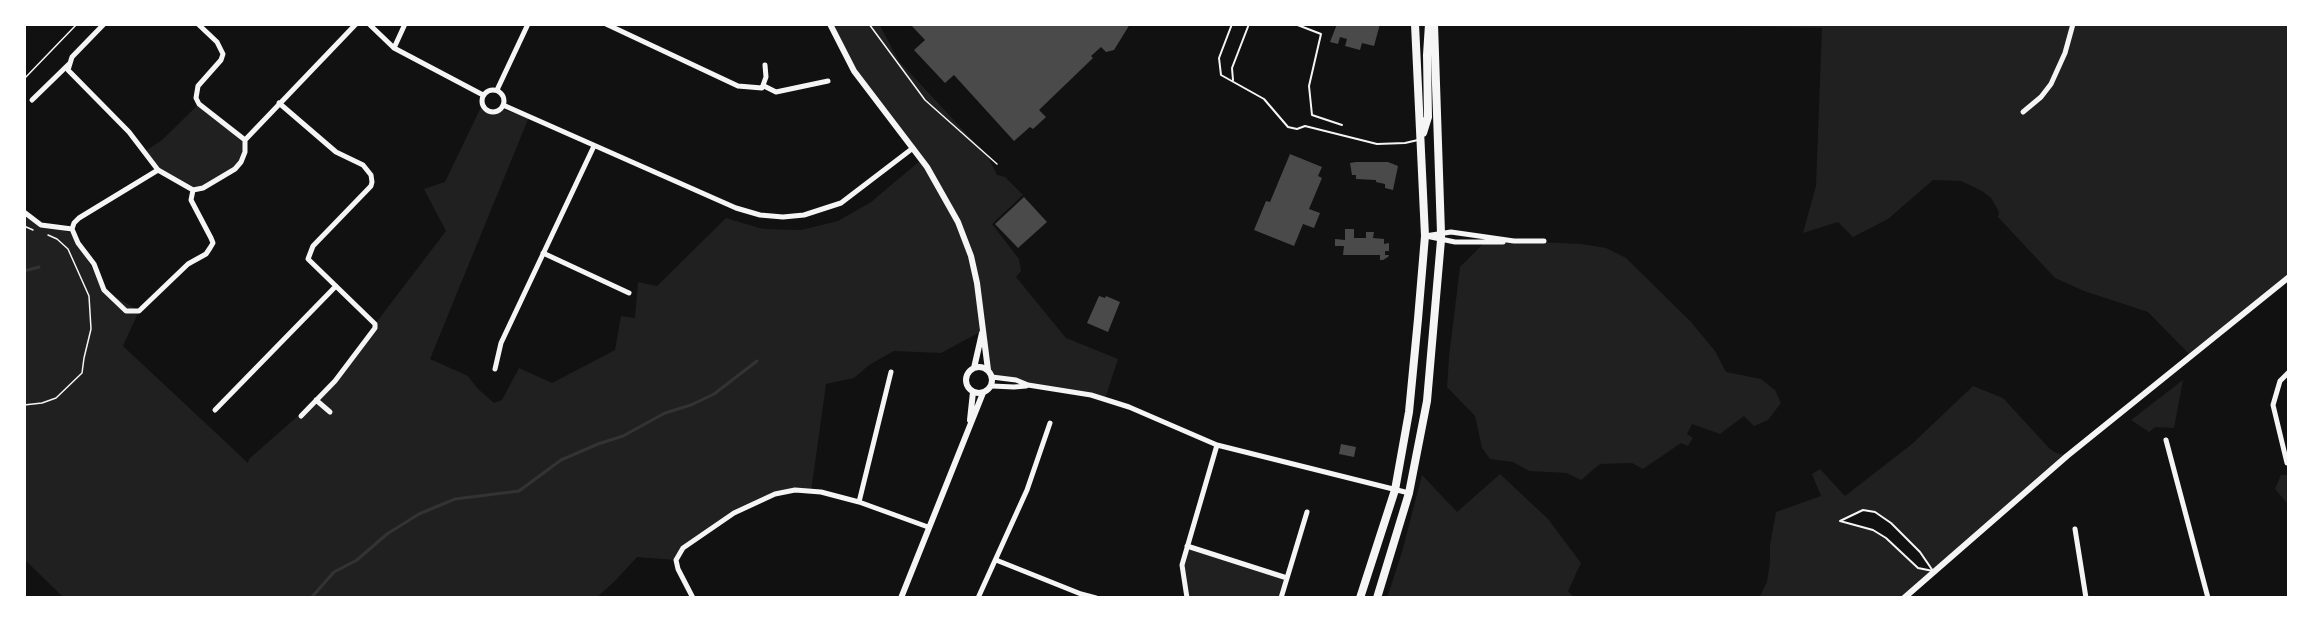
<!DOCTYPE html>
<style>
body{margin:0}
#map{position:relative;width:2313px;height:622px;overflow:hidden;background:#111;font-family:"Space Grotesk",sans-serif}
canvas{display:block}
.frame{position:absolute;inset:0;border:26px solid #fff;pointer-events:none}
</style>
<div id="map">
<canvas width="2313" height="622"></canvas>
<div class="frame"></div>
</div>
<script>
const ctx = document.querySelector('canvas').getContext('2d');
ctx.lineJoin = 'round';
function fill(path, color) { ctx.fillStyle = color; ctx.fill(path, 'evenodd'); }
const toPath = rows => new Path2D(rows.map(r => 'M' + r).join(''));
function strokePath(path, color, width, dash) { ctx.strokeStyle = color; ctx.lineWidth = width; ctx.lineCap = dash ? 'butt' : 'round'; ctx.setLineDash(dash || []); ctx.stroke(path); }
const green = toPath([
 [831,24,879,24,899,61,988,157,997,175,1005,177,1023,195,992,224,1019,259,1021,271,1016,277,1066,338,1118,359,1105,399,992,376,985,367,982,331,941,353,894,351,869,365,854,378,826,384,811,492,795,490,755,502,683,548,676,560,637,557,614,582,596,598,64,598,24,559,24,212,31,219,73,234,104,290,139,311,123,346,248,463,249,459,316,400,335,381,375,324,446,231,424,189,445,182,482,105,488,111,500,109,529,117,430,359,468,376,477,388,494,403,502,400,519,368,552,383,615,350,621,316,635,318,638,282,657,286,726,218,763,229,801,230,838,221,871,202,921,160,859,79],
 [1732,24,2289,24,2289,277,2190,355,2148,312,2084,291,2055,278,1997,216,1999,215,1998,210,1991,198,1982,191,1961,181,1933,180,1888,219,1853,237,1838,222,1803,233,1816,186,1822,28,1732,26],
 [199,104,245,140,245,152,235,169,193,190,158,170,144,152,162,140],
 [1514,241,1581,244,1606,248,1626,258,1691,322,1715,351,1726,372,1761,379,1775,390,1781,403,1768,420,1754,426,1744,416,1720,434,1692,424,1687,434,1693,438,1688,446,1681,443,1643,469,1632,463,1600,464,1581,480,1567,473,1529,471,1513,462,1490,459,1482,448,1475,416,1447,387,1449,357,1460,267,1484,243],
 [2183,380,2174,428,2155,427,2149,432,2131,420],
 [1973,386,2003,398,2048,447,2054,452,2067,456,1904,598,1759,598,1767,582,1770,562,1770,545,1776,512,1821,496,1812,474,1820,469,1845,496,1912,444],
 [1863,510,1875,512,1891,523,1920,552,1932,571,1918,568,1886,538,1873,530,1841,521],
 [1500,474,1548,519,1581,563,1568,591,1574,598,1387,598,1402,552,1422,475,1457,512],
 [2281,475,2289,475,2289,501,2286,502,2275,489],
 [1187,546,1287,578,1281,598,1187,598,1182,565]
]);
const stream = toPath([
 [24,271,39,267],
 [311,598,334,572,357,560,387,534,419,514,455,499,519,491,561,460,598,444,623,436,665,413,691,405,714,394,757,361]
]);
const building = toPath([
 [910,24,1130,24,1114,50,1106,52,1101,47,1091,56,1093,58,1039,110,1046,117,1033,129,1030,127,1014,141,954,75,945,83,914,50,925,40],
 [1337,24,1380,24,1374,46,1362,43,1360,50,1345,46,1347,39,1340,37,1338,44,1330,42],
 [1290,154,1322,167,1318,176,1322,178,1309,209,1320,213,1314,228,1303,224,1294,246,1254,230,1266,201,1270,202],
 [1356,162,1388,162,1398,166,1393,190,1385,188,1385,184,1376,182,1376,180,1356,179,1356,175,1352,175,1350,163],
 [1024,197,1047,222,1018,248,995,224],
 [1345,229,1354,229,1354,238,1366,238,1366,232,1374,232,1373,238,1384,239,1384,244,1389,243,1389,251,1385,251,1385,255,1389,255,1388,257,1383,260,1380,260,1380,255,1343,255,1344,246,1335,246,1335,239,1345,240],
 [1099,296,1105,298,1106,296,1120,302,1108,332,1087,323],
 [1341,444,1356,447,1354,457,1339,454]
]);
const path = toPath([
 [869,24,925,100,997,164],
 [24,79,77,24],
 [24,226,33,230],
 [24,405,42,403,56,398,82,373,84,358,91,329,89,296,68,249,57,239,48,235]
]);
const service = toPath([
 [1232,24,1219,58,1221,75,1264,99,1288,127,1297,129,1305,126,1377,144,1405,143,1418,140],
 [1295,24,1321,34,1309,86,1312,115,1342,125],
 [1233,80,1232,68,1249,24],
 [1863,510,1875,512,1891,523,1920,552,1933,571,1918,568,1886,538,1873,530,1840,521,1863,510]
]);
const minor = toPath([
 [104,24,72,57,68,70,129,132,158,170,193,190,203,188,235,169,241,162,245,152,245,140],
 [198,24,217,42,223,54,221,60,198,86,196,98,199,104,245,140],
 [369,24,394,48,483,95],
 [606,24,738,86,762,88,766,77,765,65],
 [394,48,405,24],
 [764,86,776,92,828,81],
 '482 101a11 11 0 1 1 22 0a11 11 0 1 1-22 0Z',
 [497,90,528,24],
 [32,100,69,64],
 [279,103,336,152,363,165,371,175,372,182,371,186,313,246,308,259,375,324,375,328,335,381,301,416],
 [503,105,736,208,760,215,783,217,804,215,841,203,913,148],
 [2023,112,2041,97,2051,84,2065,53,2073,24],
 [245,140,356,24],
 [158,170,79,218,74,223,72,229,78,243,94,264,104,290,126,311,139,311,188,264,206,254,210,248,213,243,211,238,191,200,193,190],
 [24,212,41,225,72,229],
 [1425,236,1451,232,1514,241,1544,241],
 [1426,236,1455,242,1503,242],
 [543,253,629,293],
 [495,369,501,343,594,146],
 [992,377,1016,380,1028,385,1091,395,1129,407,1217,445,1409,493],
 [992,386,1014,387,1026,386],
 [316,400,330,412],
 [215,410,336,286],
 [2166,440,2208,598],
 [2287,463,2273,405,2280,381,2289,372],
 [859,502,891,372],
 [2075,529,2086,598],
 [1187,546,1287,578],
 [996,560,1081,594,1096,598],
 [693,598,678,569,676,560,683,548,734,513,775,494,795,490,821,492,859,502,928,527],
 [978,598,1027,490,1050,423],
 [1187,598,1182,565,1217,445],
 [1281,598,1307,512]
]);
const tertiary = toPath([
 [830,24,854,71,927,167,958,222,971,256,977,283,988,370],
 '966 380a13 13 0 1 1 26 0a13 13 0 1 1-26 0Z',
 [974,368,982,333],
 [970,420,973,392],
 [901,598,983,393],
 [1904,598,2067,456,2289,277]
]);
const primary = toPath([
 [1434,24,1441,233],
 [1423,133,1428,117,1427,55,1429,24],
 [1360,598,1395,490,1409,412,1418,319,1425,236,1415,24],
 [1377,598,1409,493,1427,401,1441,240]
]);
const trunk = toPath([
 [1441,240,1441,233]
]);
fill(green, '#202020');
strokePath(stream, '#333', 3);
fill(building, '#4a4a4a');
strokePath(path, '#f5f5f5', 1.5);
strokePath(service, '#f5f5f5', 2);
strokePath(minor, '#f5f5f5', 5);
strokePath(tertiary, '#f5f5f5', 6);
strokePath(primary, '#f5f5f5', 8);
strokePath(trunk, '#f5f5f5', 8);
</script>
